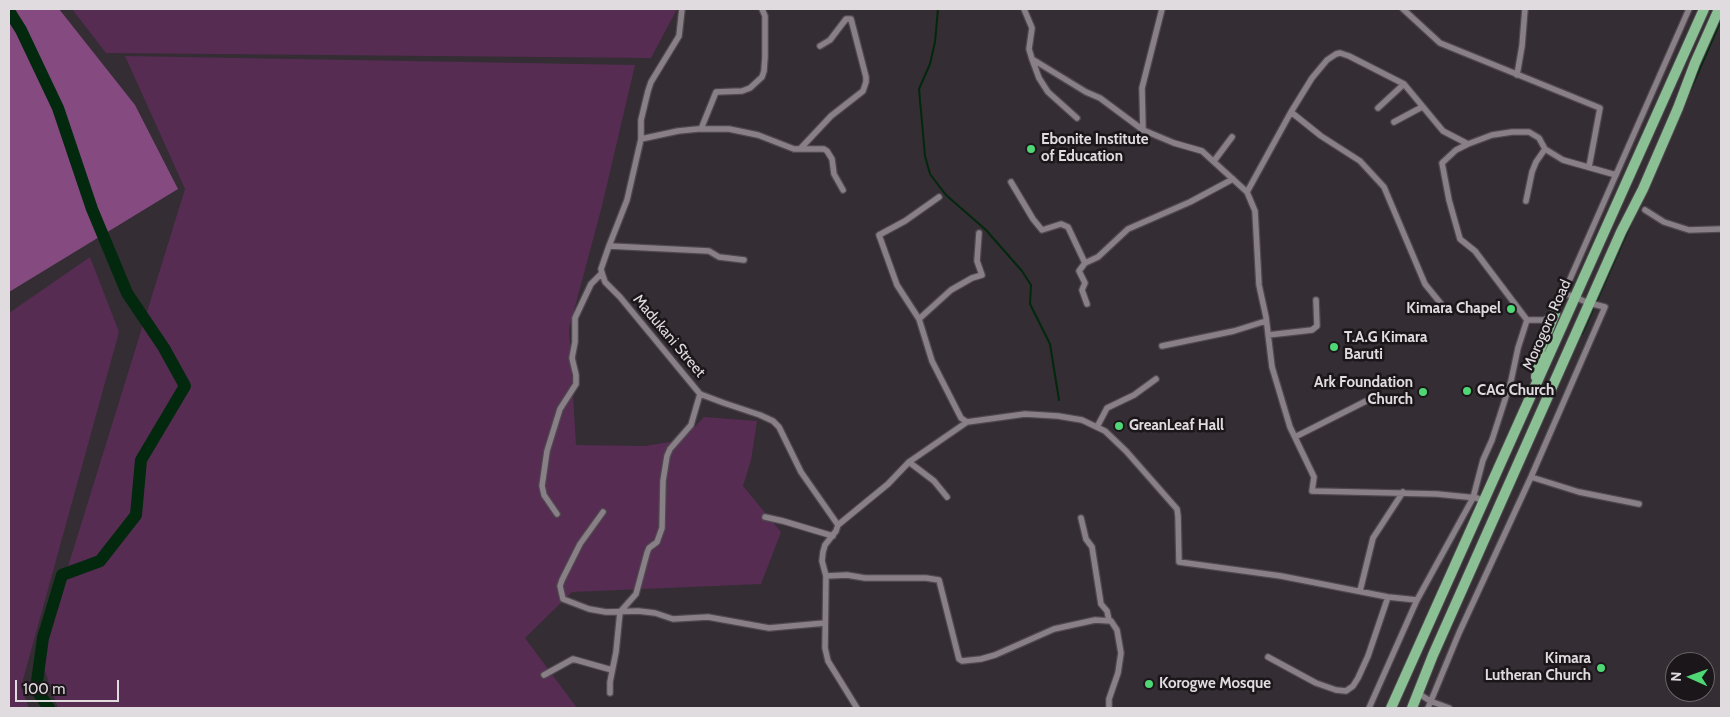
<!DOCTYPE html>
<style>
body{margin:0}
#map{position:relative;width:1730px;height:717px;overflow:hidden;background:#342d33;font-family:Cabin,sans-serif}
canvas{display:block}
.frame{position:absolute;inset:0;border:10px solid #e0dbdf;pointer-events:none}
.north{position:absolute;left:1665px;top:652px;width:50px;height:50px;box-sizing:border-box;background:#1a1619;border:1px solid #696568;border-radius:50%;rotate:272deg;font-size:14px;font-weight:700;line-height:20px;text-align:center;color:#e0dbdf}
.north::after{content:'';display:block;margin:auto;width:18px;height:22px;background:#4fd675;clip-path:polygon(50% 0,100% 100%,50% 72%,0 100%)}
.scale{position:absolute;left:15px;top:680px;width:104px;height:22px;box-sizing:border-box;border:2px solid #e0dbdf;border-top:0;padding-left:6px;font-size:15px;line-height:18px;white-space:nowrap;color:#e0dbdf;-webkit-text-stroke:4px #1a1619;paint-order:stroke}
</style>
<div id="map">
<canvas width="1730" height="717"></canvas>
<div class="frame"></div>
<div class="north">N</div>
<div class="scale">100 m</div>
</div>
<script>
const ctx = document.querySelector('canvas').getContext('2d');
ctx.lineJoin = 'round';
function fill(path, color) { ctx.fillStyle = color; ctx.fill(path, 'evenodd'); }
const toPath = rows => new Path2D(rows.map(r => 'M' + r).join(''));
function strokePath(path, color, width, dash) { ctx.strokeStyle = color; ctx.lineWidth = width; ctx.lineCap = dash ? 'butt' : 'round'; ctx.setLineDash(dash || []); ctx.stroke(path); }
function write(font, color, halo, rows, align = 'center') {
  ctx.font = font + ' Cabin,sans-serif'; ctx.lineWidth = 5; ctx.setLineDash([]); ctx.textBaseline = 'middle'; ctx.strokeStyle = halo; ctx.fillStyle = color; for (const [text, x, y, turn = 0] of rows) {
    ctx.save(); ctx.translate(x, y); ctx.rotate((+turn || 0) * Math.PI / 180); ctx.textAlign = isNaN(turn) ? turn : align; if (halo) ctx.strokeText(text, 0, 0); ctx.fillText(text, 0, 0); ctx.restore();
  }
}
const green = toPath([
 [72,9,677,9,651,58,106,53],
 [125,56,635,65,602,206,569,329,576,445,645,446,682,440,704,417,757,421,751,460,743,486,781,532,761,584,572,592,525,638,577,708,58,708,40,657,185,189],
 [90,257,119,332,21,687,29,708,9,708,9,313]
]);
const forest = toPath([
 [9,9,59,9,135,105,178,189,9,292]
]);
const stream = toPath([
 [938,9,935,42,930,64,919,89,925,156,930,174,946,195,986,230,1022,271,1031,285,1030,304,1050,344,1059,400],
 [1690,91,1721,20],
 [1582,334,1630,226]
]);
const river = toPath([
 [9,11,21,30,58,108,92,209,127,293,164,348,185,386,141,460,136,515,100,561,62,575,43,638,36,689,49,708]
]);
const minor = toPath([
 [682,9,679,36,651,82,648,91,641,120,641,139,627,200,609,246,601,269,602,273,605,282,620,297,700,394,724,403,760,415,773,421,779,427,801,472,838,525,836,531,825,545,823,552,822,561,826,576,825,648,828,661,857,708],
 [1024,9,1032,28,1029,49,1032,59,1086,92,1100,98,1143,130,1174,143,1202,151,1247,192,1255,211,1259,285,1266,317,1272,367,1290,427,1314,477,1312,491,1437,494,1477,498,1484,502],
 [1403,9,1440,43,1600,108,1589,167],
 [1032,59,1039,78,1048,92,1077,118],
 [1517,75,1522,46,1525,9],
 [1378,108,1404,84,1443,131,1468,144,1492,135,1512,132,1529,132,1539,138,1545,149,1563,160,1616,175],
 [1291,112,1321,136,1360,161,1384,187,1425,284,1442,305],
 [1394,122,1422,107],
 [701,129,716,92,742,91,750,88,762,77,764,71,765,57,765,16,762,9],
 [1143,130,1142,88,1162,9],
 [641,139,678,131,698,129,729,129,758,135,794,149,800,149,831,116,863,91,866,82,866,77,851,19,846,19,830,40,820,46],
 [1468,144,1456,150,1442,163,1449,200,1460,239,1475,251,1527,320,1544,320,1555,313,1689,9],
 [800,149,824,149,827,151,832,159,834,174,843,190],
 [1214,161,1232,137],
 [1011,182,1033,219,1042,230,1061,224,1068,227,1085,263],
 [1247,192,1291,112,1312,78,1327,60,1336,54,1340,53,1349,56,1404,84],
 [939,197,905,221,879,235,897,285,919,319,932,361,961,418,967,422,1025,414,1058,416,1082,420,1105,431,1126,451,1177,509,1178,516,1179,562,1281,576,1388,597,1417,600],
 [1526,201,1532,172,1536,162,1545,149],
 [1645,210,1664,222,1689,230,1721,229],
 [609,246,709,251,719,257,744,260],
 [1087,304,1082,290,1085,283,1079,271,1085,263,1098,257,1128,229,1190,202,1233,179],
 [919,319,951,290,972,278,982,275,977,261,979,233],
 [1268,335,1312,330,1317,326,1316,300],
 [1162,346,1234,331,1266,321],
 [1097,427,1107,408,1134,395,1156,379],
 [1295,437,1378,395],
 [909,462,934,481,947,497],
 [1531,477,1579,492,1639,504],
 [603,512,580,544,562,580,560,586,563,599,589,609,606,612,638,611,655,613,673,619,708,617,769,628,825,623],
 [557,514,544,495,542,486,547,451,560,409,576,384,576,375,572,358,575,342,575,318,591,284,602,273],
 [765,517,783,521,833,536],
 [1081,518,1086,539,1092,547,1101,604,1107,611,1109,620],
 [838,525,888,484,909,462,967,422],
 [826,576,847,575,865,578,926,578,939,580,959,659,962,661,981,659,995,655,1054,629,1095,620,1111,621,1117,630,1121,653,1118,673,1109,699,1109,708],
 [1360,591,1373,538,1403,492],
 [1268,657,1316,683,1336,690,1346,691,1353,686,1358,678,1368,656,1388,597],
 [544,675,573,659,612,670],
 [610,693,610,682,616,652,620,612,636,594,647,553,649,548,657,542,662,528,663,481,667,456,670,449,691,425,700,394],
 [1418,693,1430,701,1449,708],
 [1369,708,1417,600,1473,498,1483,460,1492,440,1511,381,1518,348,1527,320],
 [1428,708,1459,633,1531,477,1605,307,1589,303,1564,293]
]);
const trunk = toPath([
 [1536,377,1540,350,1555,313],
 [1391,708,1704,9],
 [1412,708,1433,655,1621,232,1643,189,1678,108,1695,63,1719,9]
]);
const markers = [
 [1031,149,5,"#4fd675"],
 [1511,309,5,"#4fd675"],
 [1334,347,5,"#4fd675"],
 [1467,391,5,"#4fd675"],
 [1423,392,5,"#4fd675"],
 [1119,426,5,"#4fd675"],
 [1601,668,5,"#4fd675"],
 [1149,684,5,"#4fd675"]
];
const poiNames = [
 ["Ebonite Institute",1041,140],
 ["of Education",1041,157],
 ["Kimara Chapel",1501,309,"right"],
 ["T.A.G Kimara",1344,338],
 ["Baruti",1344,355],
 ["Ark Foundation",1413,383,"right"],
 ["Church",1413,400,"right"],
 ["CAG Church",1477,391],
 ["GreanLeaf Hall",1129,426],
 ["Kimara",1591,659,"right"],
 ["Lutheran Church",1591,676,"right"],
 ["Korogwe Mosque",1159,684]
];
const streetNames = [
 ["Morogoro Road",1547,325,-66],
 ["Madukani Street",669,336,50]
];
fill(green, '#562c53');
fill(forest, '#854b80');
strokePath(stream, '#02280d', 2);
strokePath(river, '#02280d', 12);
strokePath(minor, '#4f484e', 8);
strokePath(trunk, '#4f484e', 12);
strokePath(minor, '#887f87', 5.5);
strokePath(trunk, '#8ac094', 10);
for (const [x, y, r, color] of markers) { const dot = new Path2D(); dot.arc(x, y, r, 0, 2 * Math.PI); ctx.fillStyle = color; ctx.fill(dot); strokePath(dot, '#1a1619', 2); }
write('bold 15px', '#e0dbdf', '#1a1619', poiNames, 'left');
write('15px', '#e0dbdf', '#1a1619', streetNames);
</script>
